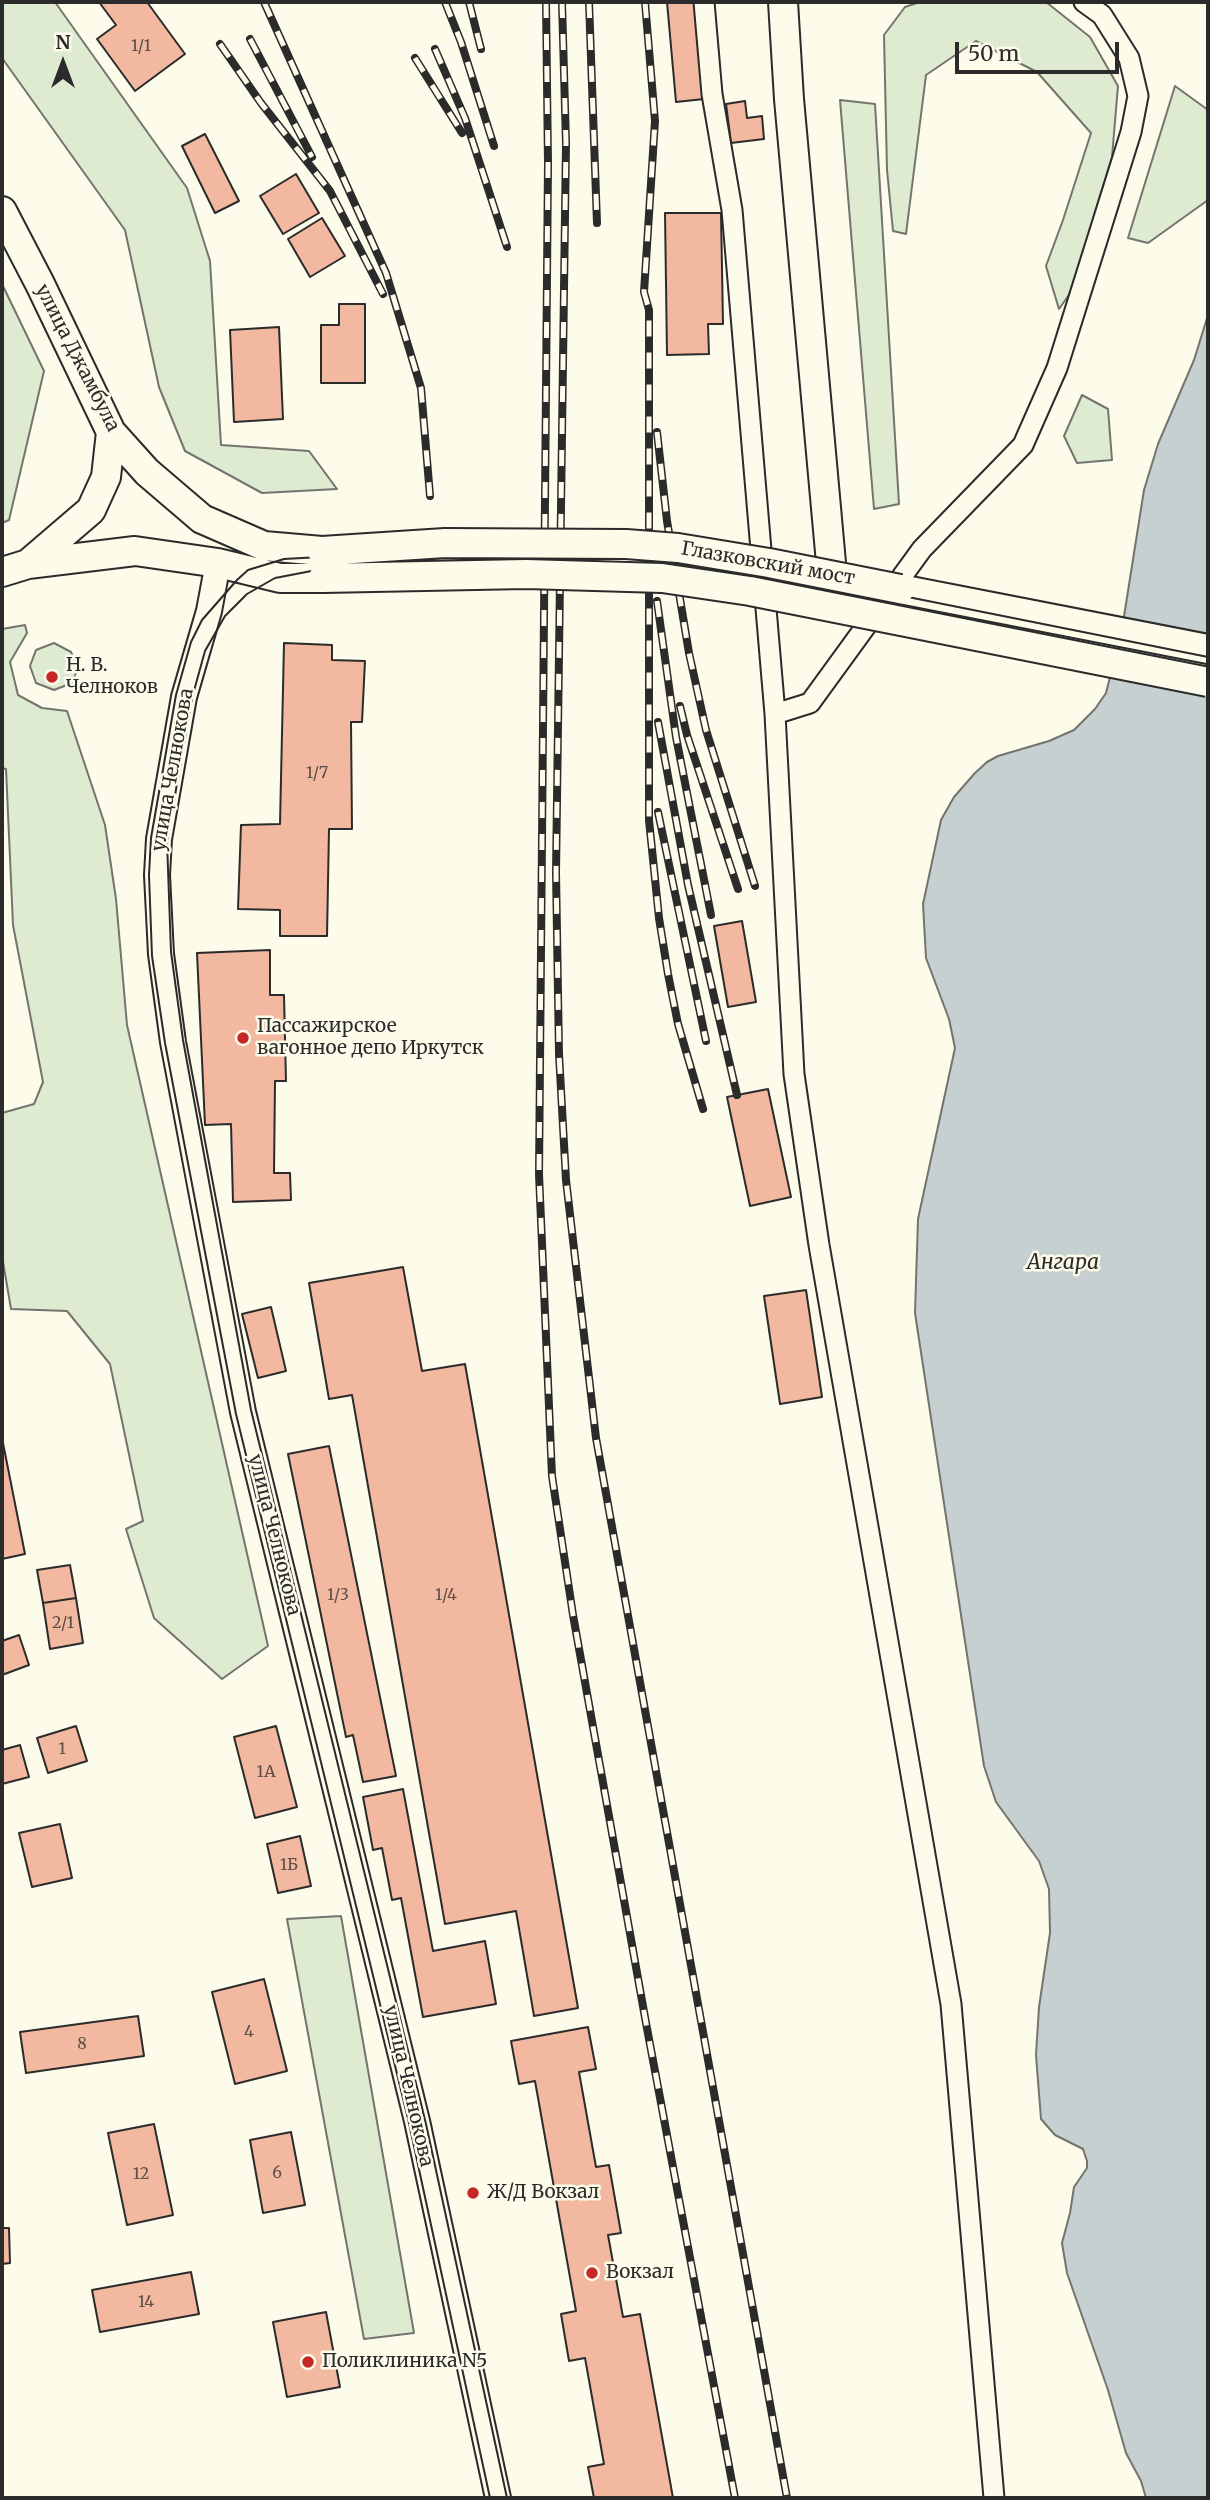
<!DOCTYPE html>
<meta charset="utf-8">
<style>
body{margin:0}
#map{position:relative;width:1210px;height:2500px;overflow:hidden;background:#fdfbea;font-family:Merriweather,serif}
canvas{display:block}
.frame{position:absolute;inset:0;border:4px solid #2b2b2b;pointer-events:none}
.north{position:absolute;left:28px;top:28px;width:70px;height:70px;-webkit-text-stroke:5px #fdfbea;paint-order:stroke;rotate:0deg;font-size:19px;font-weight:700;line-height:28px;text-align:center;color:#2b2b2b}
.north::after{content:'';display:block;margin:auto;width:24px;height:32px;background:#2b2b2b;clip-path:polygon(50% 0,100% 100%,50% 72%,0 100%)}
.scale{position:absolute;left:955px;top:42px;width:164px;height:32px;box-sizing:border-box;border:4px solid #2b2b2b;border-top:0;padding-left:9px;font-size:21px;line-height:24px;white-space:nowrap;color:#2b2b2b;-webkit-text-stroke:5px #fdfbea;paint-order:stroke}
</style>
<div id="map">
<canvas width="1210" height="2500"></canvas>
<div class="frame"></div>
<div class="north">N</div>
<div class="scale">50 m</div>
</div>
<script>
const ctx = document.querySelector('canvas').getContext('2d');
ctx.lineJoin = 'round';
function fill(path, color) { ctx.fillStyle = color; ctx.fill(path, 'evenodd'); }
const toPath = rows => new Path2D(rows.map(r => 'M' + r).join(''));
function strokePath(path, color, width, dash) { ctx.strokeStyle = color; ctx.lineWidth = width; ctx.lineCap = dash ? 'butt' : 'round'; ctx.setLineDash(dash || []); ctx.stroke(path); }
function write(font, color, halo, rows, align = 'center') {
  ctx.font = font + ' Merriweather,serif'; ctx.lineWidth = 5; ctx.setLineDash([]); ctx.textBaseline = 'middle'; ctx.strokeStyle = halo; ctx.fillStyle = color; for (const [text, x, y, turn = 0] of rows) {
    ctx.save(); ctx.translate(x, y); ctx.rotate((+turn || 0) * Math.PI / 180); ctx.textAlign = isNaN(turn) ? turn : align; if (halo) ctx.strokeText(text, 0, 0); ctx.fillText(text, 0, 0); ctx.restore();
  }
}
const green = toPath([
 [2,2,55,2,187,188,210,261,221,445,309,451,337,489,262,493,185,451,159,387,125,230,2,58,2,2],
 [920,2,1046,2,1090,37,1118,86,1112,157,1071,292,1059,309,1046,266,1063,220,1091,133,1037,72,976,41,926,75,906,234,893,231,887,170,884,35,905,7,920,2],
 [1175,86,1208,110,1208,200,1148,243,1128,238,1175,86],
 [840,100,875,104,899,504,874,509,840,100],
 [2,284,44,371,9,520,2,523,2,284],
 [1082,395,1108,409,1112,460,1077,463,1064,436,1082,395],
 [25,625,27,633,10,662,18,695,42,708,67,711,105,825,116,899,127,1025,268,1646,222,1679,154,1618,126,1529,143,1521,110,1364,67,1311,11,1309,2,1256,2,1113,34,1104,43,1082,13,925,6,769,2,768,2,629,25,625],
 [54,643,71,652,78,668,72,683,54,690,36,683,30,666,36,650,54,643],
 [341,1916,414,2333,364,2339,287,1919,341,1916]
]);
const water = toPath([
 [1208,315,1208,2498,1146,2498,1141,2481,1126,2453,1108,2390,1067,2273,1062,2243,1070,2213,1074,2187,1087,2168,1087,2161,1083,2149,1055,2135,1041,2119,1036,2055,1039,2007,1050,1933,1049,1889,1039,1861,996,1802,984,1766,915,1313,918,1219,955,1048,949,1019,926,958,923,904,941,820,954,797,975,773,987,762,998,756,1049,741,1074,730,1095,709,1106,693,1122,629,1144,490,1158,444,1194,360,1208,315]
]);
const building = toPath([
 [99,2,147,2,185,54,135,91,97,39,116,25,99,2],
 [667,2,695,2,704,99,676,102,667,2],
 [745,101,747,118,762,116,764,139,731,143,726,104,745,101],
 [205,134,239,201,215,213,182,146,205,134],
 [296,174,319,213,283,234,260,196,296,174],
 [665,213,721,213,723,324,708,324,709,354,667,355,665,213],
 [322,218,345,256,310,277,288,239,322,218],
 [339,304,365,304,365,383,321,383,321,325,339,325,339,304],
 [279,327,283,419,234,422,230,330,279,327],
 [284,643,332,645,332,660,365,661,362,722,351,722,352,829,329,829,327,936,280,936,280,910,238,909,241,825,280,824,284,643],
 [742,921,756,1002,728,1007,714,926,742,921],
 [270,950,270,995,284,995,286,1081,275,1081,274,1173,290,1173,291,1200,233,1202,231,1124,205,1125,197,953,270,950],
 [768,1089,791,1197,750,1206,727,1097,768,1089],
 [403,1267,422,1371,465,1364,578,2008,534,2016,516,1911,445,1924,352,1395,329,1399,309,1283,403,1267],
 [806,1290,822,1397,780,1404,764,1296,806,1290],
 [271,1307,286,1371,258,1378,242,1314,271,1307],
 [2,1438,25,1554,2,1559,2,1438],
 [329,1446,396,1776,363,1782,353,1735,346,1737,288,1454,329,1446],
 [70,1565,76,1598,43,1603,37,1570,70,1565],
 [76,1598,83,1643,50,1649,43,1603,76,1598],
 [19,1635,29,1665,2,1675,2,1641,19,1635],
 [76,1726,87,1761,48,1773,37,1738,76,1726],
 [276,1726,297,1807,255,1818,234,1737,276,1726],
 [20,1745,29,1777,2,1784,2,1750,20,1745],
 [403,1789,433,1951,485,1941,496,2004,423,2017,401,1898,392,1900,382,1848,373,1850,363,1797,403,1789],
 [60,1824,72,1878,32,1887,19,1833,60,1824],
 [300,1836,311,1886,278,1893,267,1844,300,1836],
 [264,1979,287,2071,235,2084,212,1992,264,1979],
 [138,2016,144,2056,26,2073,20,2032,138,2016],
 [588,2027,596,2069,579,2072,596,2167,609,2165,621,2233,608,2235,623,2317,640,2314,673,2498,594,2498,588,2467,604,2464,585,2358,569,2361,561,2314,576,2311,535,2081,519,2084,511,2041,588,2027],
 [154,2124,173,2215,127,2225,108,2133,154,2124],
 [291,2132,305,2205,263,2213,250,2140,291,2132],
 [2,2228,9,2228,10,2263,2,2264,2,2228],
 [191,2272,199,2314,100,2332,92,2290,191,2272],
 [326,2312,340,2387,287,2397,273,2322,326,2312]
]);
const minor = toPath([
 [704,2,712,94,732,210,775,714,794,1074,819,1245,951,2004,994,2498],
 [775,714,810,703,922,549,1023,445,1057,368,1131,132,1138,96,1129,58,1102,15,1084,2]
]);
const tertiary = toPath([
 [218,563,209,611,184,697,159,839,157,875,161,954,173,1042,243,1412,417,2121,498,2498]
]);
const secondary = toPath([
 [783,2,789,99,832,574],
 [2,211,40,284,111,432,147,472,202,519,264,546,322,551],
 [28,564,91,510,106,477,111,432],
 [2,572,28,564,135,551,218,563,280,578,323,578],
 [900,589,1208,649]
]);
const tram = toPath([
 [490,2498,409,2123,236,1414,165,1043,152,956,149,875,151,838,176,695,191,642,202,620,237,580,248,570,284,559,446,550,624,550,660,552,858,587,1208,657],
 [507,2498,426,2124,251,1410,183,1040,171,952,167,841,192,698,205,651,225,616,247,594,275,578,322,569,446,565,625,566,658,568,740,580,1208,673]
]);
const rail = toPath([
 [264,2,386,273,421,388,430,496],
 [445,2,461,42,494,146],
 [469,2,481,49],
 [546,2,548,164,539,1174,552,1476,573,1615,646,2023,735,2498],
 [562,2,566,143,556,872,559,1054,566,1180,596,1438,787,2498],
 [589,2,597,223],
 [645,2,655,121,644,292,649,310,649,820,659,918,668,974,678,1024,703,1109],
 [250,39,312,157],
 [220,44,261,103,330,191,383,294],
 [435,49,465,118,507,247],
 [415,58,462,133],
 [657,432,667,521,689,653,706,730,755,886],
 [657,601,676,737,711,915],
 [680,706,687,735,738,889],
 [658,722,688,885,737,1095],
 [658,812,706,1041]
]);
const secondaryBridge = toPath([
 [322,551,445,543,626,544,678,548,769,563,900,589],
 [323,578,526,574,662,578,750,591,1208,682]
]);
const markers = [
 [52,677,7,"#c62828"],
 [243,1038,7,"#c62828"],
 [473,2193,7,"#c62828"],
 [592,2273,7,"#c62828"],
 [308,2362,7,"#c62828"]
];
const numberNames = [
 ["1/1",141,46],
 ["1/7",317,773],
 ["1/3",338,1595],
 ["1/4",446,1595],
 ["2/1",63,1623],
 ["1",62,1749],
 ["1А",266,1772],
 ["1Б",289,1865],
 ["4",249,2032],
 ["8",82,2044],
 ["6",277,2173],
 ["12",141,2174],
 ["14",146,2302]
];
const streetNames = [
 ["улица Джамбула",77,358,63],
 ["Глазковский мост",768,564,10],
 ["улица Челнокова",173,770,-80],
 ["улица Челнокова",274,1535,76],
 ["улица Челнокова",408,2086,77]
];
const poiNames = [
 ["Н. В.",66,666],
 ["Челноков",66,688],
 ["Пассажирское",257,1027],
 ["вагонное депо Иркутск",257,1049],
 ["Ж/Д Вокзал",487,2193],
 ["Вокзал",606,2273],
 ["Поликлиника N5",322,2362]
];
const waterNames = [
 ["Ангара",1063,1263]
];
fill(green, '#deebd1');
strokePath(green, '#74746e', 2);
fill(water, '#c7d0d0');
strokePath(water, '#74746e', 2);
fill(building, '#f2b8a0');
strokePath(building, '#2b2b2b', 2);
strokePath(minor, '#2b2b2b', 23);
strokePath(tertiary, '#2b2b2b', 28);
strokePath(secondary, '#2b2b2b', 32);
strokePath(minor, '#fdfbea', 19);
strokePath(tertiary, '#fdfbea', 24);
strokePath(secondary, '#fdfbea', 28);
strokePath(tram, '#2b2b2b', 2);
strokePath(rail, '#2b2b2b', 8);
strokePath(rail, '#fdfbea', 5, [16]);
strokePath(secondaryBridge, '#2b2b2b', 32, []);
strokePath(secondaryBridge, '#fdfbea', 28);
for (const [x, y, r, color] of markers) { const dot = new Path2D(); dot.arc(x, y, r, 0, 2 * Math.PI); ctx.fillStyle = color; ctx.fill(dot); strokePath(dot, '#fdfbea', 2.5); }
write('16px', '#5d4e48', null, numberNames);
write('19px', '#2b2b2b', '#fdfbea', streetNames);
write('19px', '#2b2b2b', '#fdfbea', poiNames, 'left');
write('italic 21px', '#2b2b2b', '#fdfbea', waterNames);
</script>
